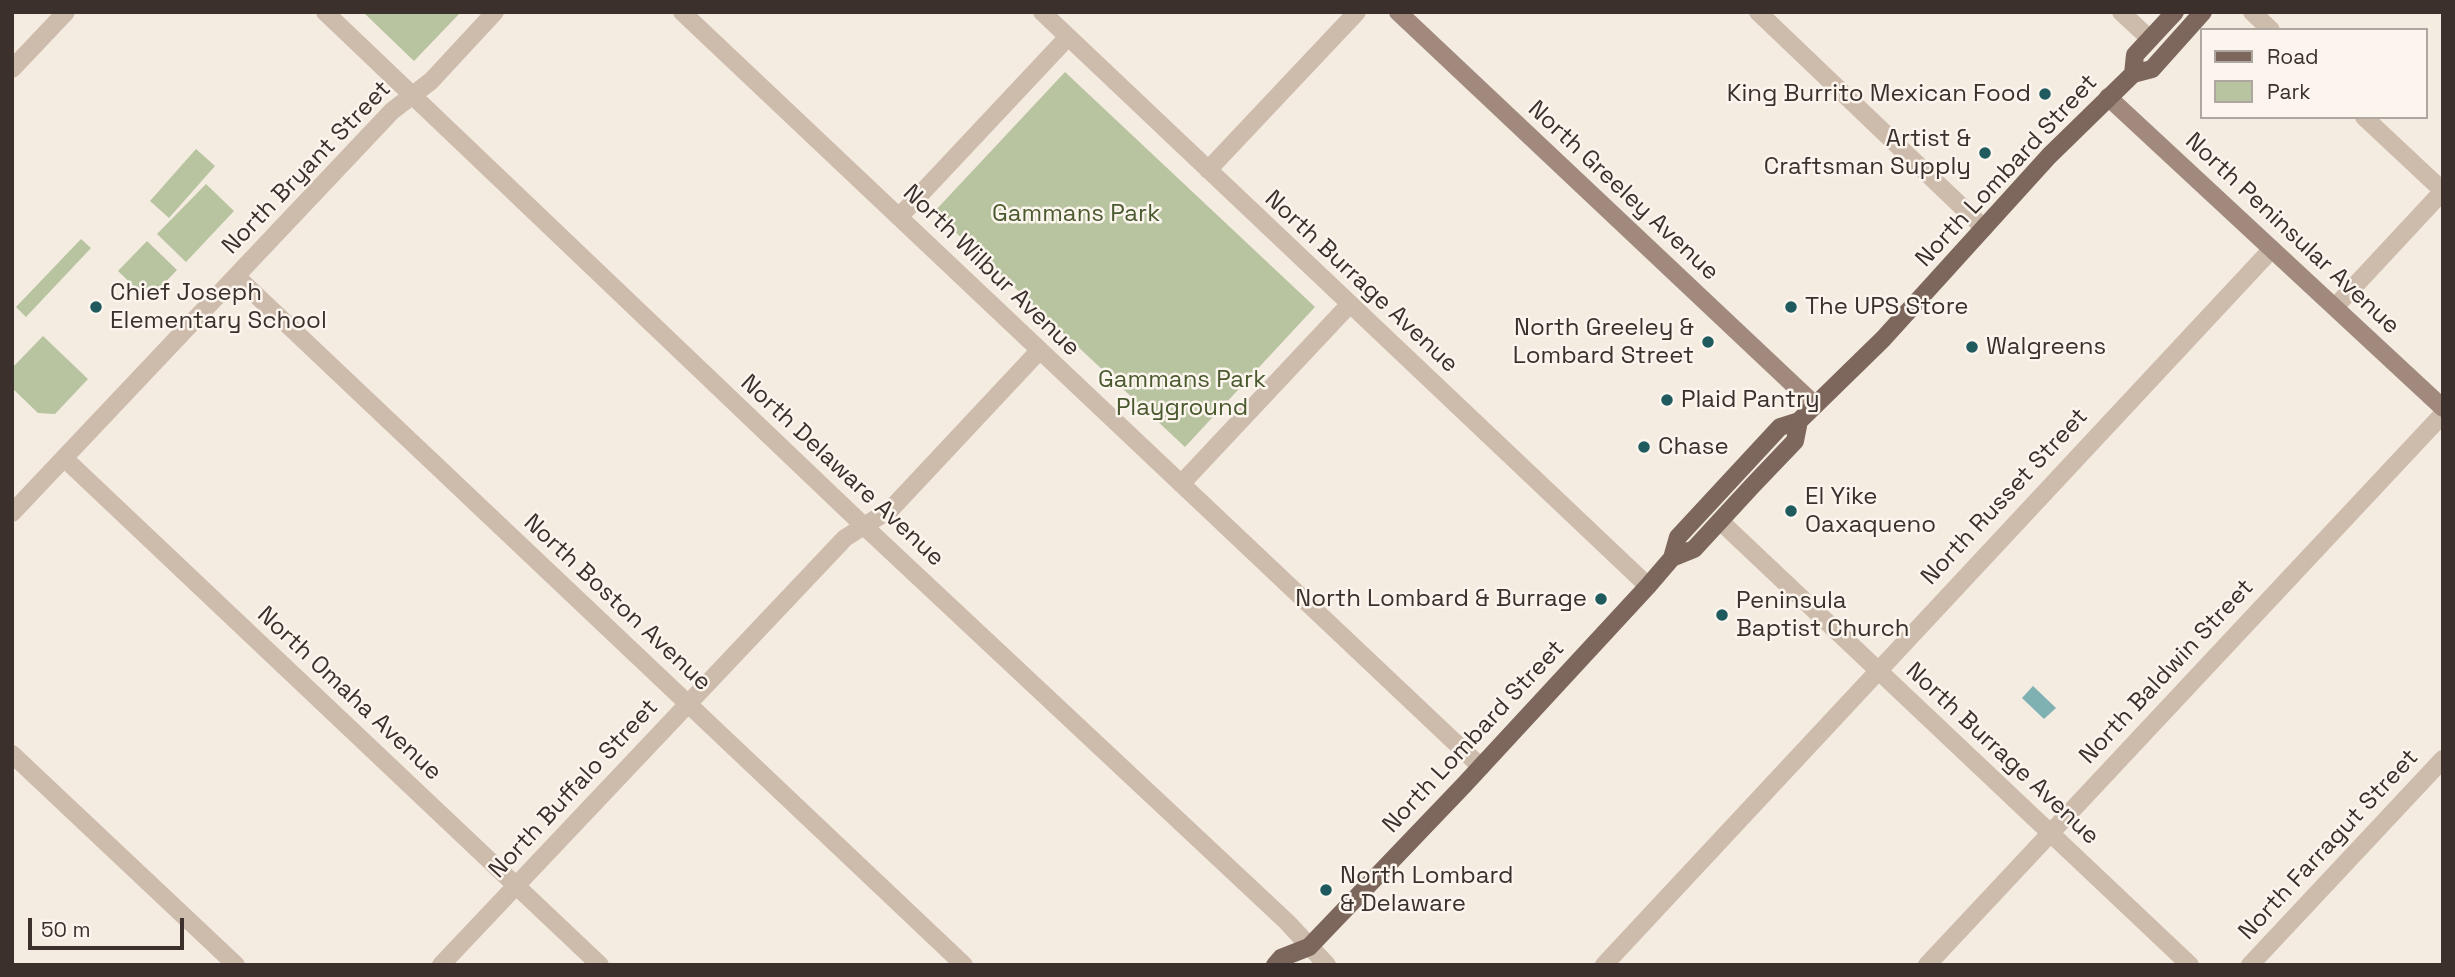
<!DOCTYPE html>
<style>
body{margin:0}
#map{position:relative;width:2455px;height:977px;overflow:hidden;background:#f4ebe1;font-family:"Space Grotesk",sans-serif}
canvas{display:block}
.frame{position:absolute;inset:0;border:14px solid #3b302b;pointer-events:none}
.legend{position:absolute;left:2200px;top:28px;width:228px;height:91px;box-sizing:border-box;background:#fbf5ee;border:2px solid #aea6a0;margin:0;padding:9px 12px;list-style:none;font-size:21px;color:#3b302b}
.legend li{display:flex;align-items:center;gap:14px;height:35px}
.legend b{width:35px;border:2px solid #aea6a0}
.scale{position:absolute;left:28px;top:918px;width:156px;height:32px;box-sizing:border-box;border:4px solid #3b302b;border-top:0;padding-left:9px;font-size:21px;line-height:24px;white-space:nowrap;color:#3b302b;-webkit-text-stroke:5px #fbf5ee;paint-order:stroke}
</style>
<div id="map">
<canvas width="2455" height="977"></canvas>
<div class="frame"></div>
<ul class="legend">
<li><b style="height:9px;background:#7d675c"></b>Road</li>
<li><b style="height:19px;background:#b8c4a0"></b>Park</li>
</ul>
<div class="scale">50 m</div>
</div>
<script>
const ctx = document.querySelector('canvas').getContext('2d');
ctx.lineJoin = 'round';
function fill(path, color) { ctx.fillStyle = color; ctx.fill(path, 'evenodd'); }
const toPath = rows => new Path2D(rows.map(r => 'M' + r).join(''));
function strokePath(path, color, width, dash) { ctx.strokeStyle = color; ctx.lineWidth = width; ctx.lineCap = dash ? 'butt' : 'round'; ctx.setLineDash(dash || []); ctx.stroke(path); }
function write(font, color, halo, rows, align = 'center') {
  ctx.font = font + ' "Space Grotesk",sans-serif'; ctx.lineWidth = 5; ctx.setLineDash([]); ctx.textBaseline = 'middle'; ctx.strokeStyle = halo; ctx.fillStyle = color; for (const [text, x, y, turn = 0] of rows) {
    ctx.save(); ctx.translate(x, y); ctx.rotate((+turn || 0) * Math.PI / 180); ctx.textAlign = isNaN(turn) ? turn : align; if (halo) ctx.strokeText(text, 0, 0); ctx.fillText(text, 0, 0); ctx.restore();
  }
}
const green = toPath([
 [363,12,461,12,414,61],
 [1065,72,1315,307,1185,447,934,212],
 [196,149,215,166,169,218,150,201],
 [206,184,234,211,186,262,157,234],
 [81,239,91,248,26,317,16,307],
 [147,241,177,270,148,300,118,271],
 [43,336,88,379,55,414,38,413,12,388,12,368]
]);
const water = toPath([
 [2033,686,2056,708,2044,719,2022,698]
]);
const street = toPath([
 [325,12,864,526,1287,922,1327,965],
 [682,12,1481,767],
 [1042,12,1648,586],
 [1758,12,1984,228],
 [2121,12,2150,39],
 [2252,12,2271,30],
 [12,69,66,12],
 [2364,117,2443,191],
 [1208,170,1357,12],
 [899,217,1068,37],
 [236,276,964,965],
 [2335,307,2443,191],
 [64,458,600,965],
 [1181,484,1349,305],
 [12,513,392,111,431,81,495,12],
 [1720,521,2190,965],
 [12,754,236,965],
 [441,965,845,538,891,509,1039,351],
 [1604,965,2272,249],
 [1927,965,2443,414],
 [2250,965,2443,759]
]);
const secondary = toPath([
 [1398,12,1815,405],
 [2108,97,2443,408]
]);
const primary = toPath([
 [2133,74,2135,55,2175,12],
 [1672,558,1694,549,1753,485,1795,441,1799,421],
 [1275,965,1281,958,1309,947,1464,785,1648,586,1672,558,1678,537,1780,427,1799,421,1883,339,2049,156,2133,74,2152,69,2203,12]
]);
const markers = [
 [2045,94,7,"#1f5a5e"],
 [1985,153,7,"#1f5a5e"],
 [96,307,7,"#1f5a5e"],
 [1791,307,7,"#1f5a5e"],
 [1708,342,7,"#1f5a5e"],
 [1972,347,7,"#1f5a5e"],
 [1667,400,7,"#1f5a5e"],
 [1644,447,7,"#1f5a5e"],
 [1791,511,7,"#1f5a5e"],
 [1601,599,7,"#1f5a5e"],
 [1722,615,7,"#1f5a5e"],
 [1326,890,7,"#1f5a5e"]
];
const poiNames = [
 ["King Burrito Mexican Food",2031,94,"right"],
 ["Artist &",1971,139,"right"],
 ["Craftsman Supply",1971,167,"right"],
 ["Chief Joseph",110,293],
 ["Elementary School",110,321],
 ["The UPS Store",1805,307],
 ["North Greeley &",1694,328,"right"],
 ["Lombard Street",1694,356,"right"],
 ["Walgreens",1986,347],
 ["Plaid Pantry",1681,400],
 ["Chase",1658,447],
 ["El Yike",1805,497],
 ["Oaxaqueno",1805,525],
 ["North Lombard & Burrage",1587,599,"right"],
 ["Peninsula",1736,601],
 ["Baptist Church",1736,629],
 ["North Lombard",1340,876],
 ["& Delaware",1340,904]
];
const streetNames = [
 ["North Bryant Street",307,168,-46],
 ["North Lombard Street",2007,171,-47],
 ["North Greeley Avenue",1623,191,43],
 ["North Peninsular Avenue",2292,234,43],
 ["North Wilbur Avenue",991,271,44],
 ["North Burrage Avenue",1361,282,43],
 ["North Delaware Avenue",842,471,43],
 ["North Russet Street",2005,497,-47],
 ["North Boston Avenue",617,603,43],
 ["North Baldwin Street",2167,672,-47],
 ["North Omaha Avenue",349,694,43],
 ["North Lombard Street",1474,737,-47],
 ["North Burrage Avenue",2002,754,43],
 ["North Buffalo Street",574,789,-47],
 ["North Farragut Street",2329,845,-47]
];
const parkNames = [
 ["Gammans Park",1076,214],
 ["Gammans Park",1182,380],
 ["Playground",1182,408]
];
fill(green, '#b8c4a0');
fill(water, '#7fb0b2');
strokePath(street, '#cdbbac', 18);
strokePath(secondary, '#a18a7d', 18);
strokePath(primary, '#7d675c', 18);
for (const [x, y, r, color] of markers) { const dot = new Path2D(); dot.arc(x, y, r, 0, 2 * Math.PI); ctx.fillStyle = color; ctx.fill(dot); strokePath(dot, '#fbf5ee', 2.5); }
write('24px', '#3b302b', '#fbf5ee', poiNames, 'left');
write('24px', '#3b302b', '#fbf5ee', streetNames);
write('24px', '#4a5a2e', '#fbf5ee', parkNames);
</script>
